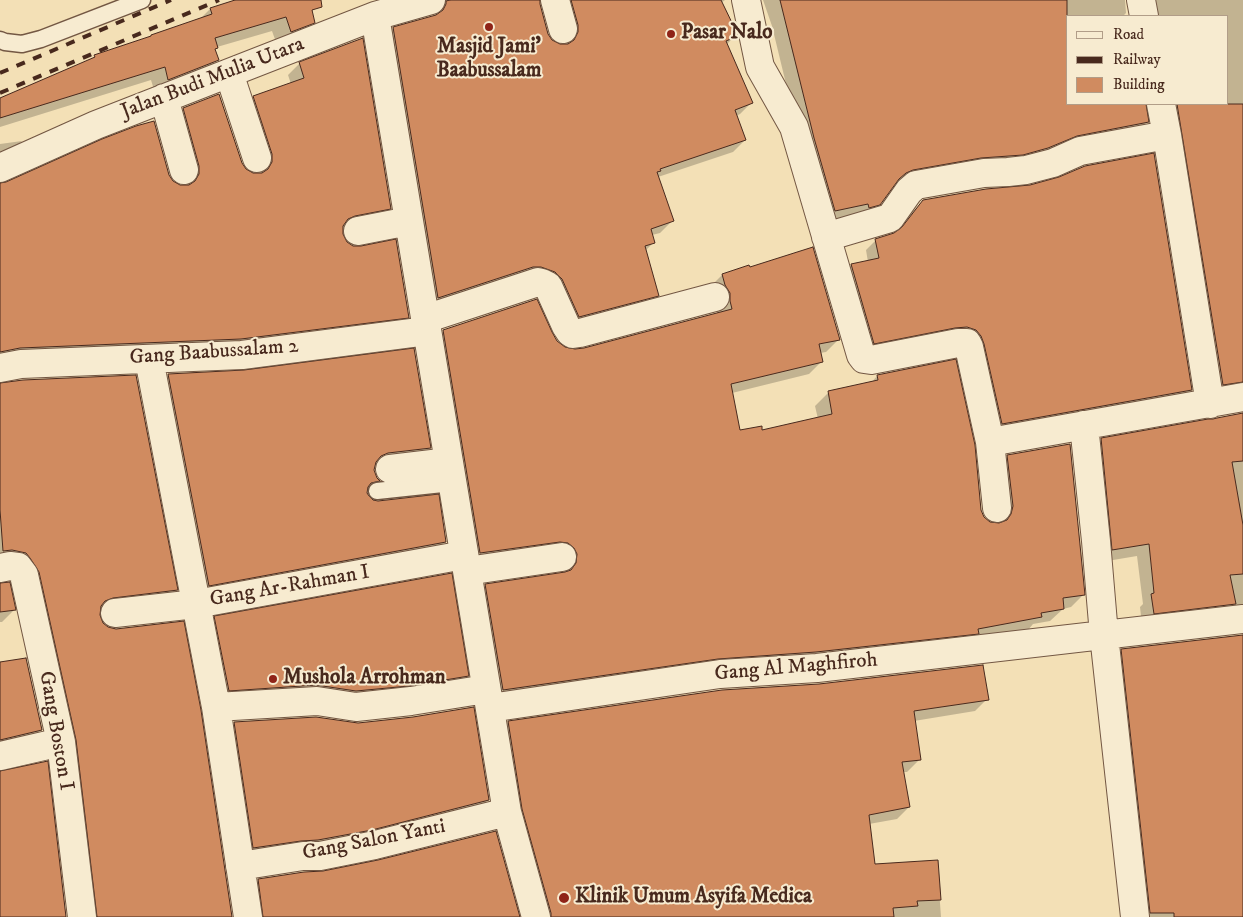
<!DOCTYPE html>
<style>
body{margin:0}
#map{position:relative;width:1243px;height:917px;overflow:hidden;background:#f3e0b6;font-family:"IM FELL DW Pica",serif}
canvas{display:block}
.legend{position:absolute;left:1066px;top:15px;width:162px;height:90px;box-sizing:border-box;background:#f7ebd0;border:1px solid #b19d88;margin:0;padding:6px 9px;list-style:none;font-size:15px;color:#48291d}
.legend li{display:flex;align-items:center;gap:10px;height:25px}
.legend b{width:25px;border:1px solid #b19d88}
</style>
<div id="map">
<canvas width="1243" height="917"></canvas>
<ul class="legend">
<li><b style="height:6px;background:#f7ebd0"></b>Road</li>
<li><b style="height:6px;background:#48291d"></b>Railway</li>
<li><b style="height:14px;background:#d08b60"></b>Building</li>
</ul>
</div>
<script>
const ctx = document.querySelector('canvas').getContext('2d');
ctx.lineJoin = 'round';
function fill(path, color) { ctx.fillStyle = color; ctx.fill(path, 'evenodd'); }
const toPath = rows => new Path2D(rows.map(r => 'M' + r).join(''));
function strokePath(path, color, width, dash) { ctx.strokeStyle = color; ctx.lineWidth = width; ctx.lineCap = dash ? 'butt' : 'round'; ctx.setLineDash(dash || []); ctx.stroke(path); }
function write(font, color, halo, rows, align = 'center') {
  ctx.font = font + ' "IM FELL DW Pica",serif'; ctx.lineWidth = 4; ctx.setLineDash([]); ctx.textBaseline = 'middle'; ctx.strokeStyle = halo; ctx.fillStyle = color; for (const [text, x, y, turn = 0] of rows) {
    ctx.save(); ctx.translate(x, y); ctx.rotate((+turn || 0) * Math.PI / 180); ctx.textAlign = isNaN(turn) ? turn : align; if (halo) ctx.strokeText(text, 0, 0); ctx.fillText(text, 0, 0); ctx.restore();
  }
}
const shadow = toPath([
 [240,0,307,0,314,22,300,36,277,45,272,31,217,47,214,50,217,60,203,74,155,93,151,80,0,127,0,100,90,61,95,56,199,20,210,9],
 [446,0,539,0,547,34,551,41,558,45,567,45,567,38,553,0,725,0,721,3,736,35,726,45,751,103,740,114,736,116,745,140,733,152,658,177,672,221,660,233,652,235,654,242,645,251,658,295,646,307,567,328,550,291,426,309,381,40,393,28,435,16,435,11],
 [763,0,1125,0,1126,13,1123,16,1067,16,1067,104,1145,104,1147,122,1135,134,1035,160,900,181,894,184,879,204,867,216,856,215,823,222,802,150,772,26],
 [1139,0,1243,0,1243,399,1211,396,1159,104,1227,104,1227,16,1146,16],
 [300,63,390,208,378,220,342,227,341,234,346,242,408,317,396,329,0,361,0,185,168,175,172,182,179,186,187,186,188,179,172,121,184,109,241,164,245,170,253,174,261,174,260,166,242,109,254,97,291,84,288,75],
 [22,141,12,151,0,157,0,144],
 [924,201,1191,390,1180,400,992,434,974,354,864,353,841,275,851,265,868,262,866,250,876,240,897,233,913,211],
 [748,267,839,339,826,352,820,353,822,361,809,374,732,393,739,432,761,431,818,419,815,406,828,393,871,383,877,376,980,510,984,518,990,523,999,524,1000,521,995,469,1008,456,1084,594,1071,607,1063,609,1050,621,1033,624,1028,630,970,640,490,703,473,598,486,585,564,574,565,568,467,566,430,344,444,331,556,342,564,348,574,351,717,314,717,306,709,288,722,275],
 [168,375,430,448,418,459,374,465,373,471,378,481,368,491,366,492,368,497,445,542,434,553,198,596,157,386],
 [0,384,176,590,164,602,99,609,98,615,231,917,85,917,30,595,42,583,46,568,15,567,0,562],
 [1243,414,1243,621,1142,625,1140,607,1143,604,1137,556,1101,562,1090,451,1102,439],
 [0,588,14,610,2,622,0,622],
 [215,618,467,676,455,688,217,702,203,630],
 [1243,636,1243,917,1138,917,1110,662,1122,650],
 [0,664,41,730,29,742,0,749],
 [987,699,975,711,914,721,919,760,907,772,903,772,909,807,897,819,869,824,874,866,937,861,941,917,537,917,496,734,508,722],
 [235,723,358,724,488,800,477,811,243,858,224,734],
 [259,880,519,917,250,917,247,892]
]);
const building = toPath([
 [235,0,321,0,322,7,312,10,315,23,291,32,286,17,215,38,218,48,215,49,219,60,168,80,165,67,0,118,0,98,95,57,94,55,151,36,151,35,212,14,210,8,235,0],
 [450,0,540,0,540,4,548,34,552,40,560,44,568,44,574,40,578,32,578,25,571,0,721,0,736,31,738,36,726,41,753,103,735,110,746,140,660,169,661,171,657,172,674,221,651,229,655,243,645,246,659,296,579,317,562,279,555,272,541,267,533,267,438,298,393,27,436,15,443,10,446,4,446,1,450,0],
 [780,0,1067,0,1067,104,1146,104,1149,122,1077,136,1048,148,1023,155,981,158,913,170,906,173,899,179,880,205,869,208,868,204,835,211,814,138,780,0],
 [363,38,391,209,355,216,348,219,343,226,343,234,347,242,353,246,361,246,396,239,409,318,241,339,20,348,0,352,0,183,6,182,102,139,136,126,154,121,169,175,173,181,180,185,189,185,195,181,199,174,199,166,183,108,219,94,242,163,246,169,253,173,262,173,268,169,272,162,272,154,253,96,304,78,299,62,363,38],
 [1177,104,1243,104,1243,382,1223,385,1177,104],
 [1154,153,1192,390,1002,424,984,344,981,336,976,330,967,327,955,328,874,344,851,264,879,258,875,239,894,233,902,227,923,200,986,189,1030,185,1059,177,1085,166,1154,153],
 [813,247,840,340,819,344,823,362,731,384,740,430,762,426,762,430,832,414,828,391,878,380,877,375,956,359,975,445,981,510,984,517,990,522,999,523,1007,520,1011,514,1013,506,1007,455,1070,444,1085,595,1063,598,1064,609,1041,613,1042,617,978,629,979,634,816,652,718,659,503,690,485,584,565,572,571,570,576,563,577,554,574,548,568,543,560,542,480,553,443,330,537,299,552,332,557,341,565,347,575,349,584,348,732,309,730,301,730,293,725,285,722,274,749,265,750,267,813,247],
 [414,348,431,448,388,453,381,456,376,462,374,470,377,478,380,481,371,483,368,487,367,493,369,496,373,500,378,501,439,494,446,542,209,586,168,374,244,370,414,348],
 [136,375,178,590,113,598,105,601,101,606,100,615,103,623,108,627,116,629,184,621,201,710,232,917,97,917,76,740,39,572,30,558,26,553,12,550,3,551,0,510,0,383,23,380,136,375],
 [1243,413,1243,461,1232,462,1243,525,1243,574,1230,575,1236,604,1154,614,1151,594,1154,593,1149,544,1112,550,1101,438,1208,419,1213,419,1217,418,1243,413],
 [452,573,469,676,409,686,356,691,316,685,229,691,214,616,452,573],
 [10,582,16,610,0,612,0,583,10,582],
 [1243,635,1243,917,1174,917,1174,913,1150,913,1121,649,1243,635],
 [26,658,42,730,0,740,0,662,26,658],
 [983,665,989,700,914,711,921,760,902,762,910,807,869,815,875,864,938,860,941,900,917,901,918,906,893,908,894,917,551,917,551,913,522,809,508,721,722,690,819,684,983,665],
 [474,707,489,800,372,830,318,840,301,841,253,848,234,722,316,717,358,723,413,717,474,707],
 [48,761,66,917,0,917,0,771,48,761],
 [496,831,520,917,263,917,258,879,304,872,323,871,378,860,496,831]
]);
const service = toPath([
 [0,40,5,42,22,44,41,39,142,0],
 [377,491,452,483]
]);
const minor = toPath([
 [555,0,563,29],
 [746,0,760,67,794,127,861,355,864,359,871,360,958,343,967,343,969,347,990,442,1243,397],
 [1141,0,1144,16],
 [375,16,507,812,536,917],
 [229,73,257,158],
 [164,98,184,170],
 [1161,104,1167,135,1210,404],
 [0,168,96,125,375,16,431,0],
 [358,231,409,221],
 [826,237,890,218,909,191,916,185,984,173,1008,172,1026,170,1053,163,1080,151,1167,135],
 [425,319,538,282,542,283,548,286,566,326,570,332,573,334,580,333,715,297],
 [149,359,216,707,248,917],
 [0,368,21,364,242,355,427,331],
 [1084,425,1096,541,1104,635,1135,917],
 [990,442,997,508],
 [390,469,449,462],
 [0,568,10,566,18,567,24,575,61,742,82,917],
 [467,571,562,557],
 [115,613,196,604,464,555],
 [216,707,317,701,356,707,411,701,486,689],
 [490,708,720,674,817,668,1243,619],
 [0,756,61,742],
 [240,866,303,856,320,856,375,845,507,812]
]);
const rail = toPath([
 [0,73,171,0],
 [0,93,219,0]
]);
const markers = [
 [489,27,5,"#8f2418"],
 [671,34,5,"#8f2418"],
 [273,679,5,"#8f2418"],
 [564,898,6,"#8f2418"]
];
const poiNames = [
 ["Pasar Nalo",681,34],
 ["Masjid Jami'",489,48,"center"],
 ["Baabussalam",489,72,"center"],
 ["Mushola Arrohman",283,679],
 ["Klinik Umum Asyifa Medica",575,898]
];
const streetNames = [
 ["Jalan Budi Mulia Utara",213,79,-21],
 ["Gang Baabussalam 2",214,353,-4],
 ["Gang Ar-Rahman I",290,587,-10],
 ["Gang Al Maghfiroh",796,668,-5],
 ["Gang Boston I",55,731,80],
 ["Gang Salon Yanti",374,841,-11]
];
fill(shadow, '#0003');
fill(building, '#d08b60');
strokePath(building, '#48291d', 1);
strokePath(service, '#735743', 19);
strokePath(minor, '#735743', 30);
strokePath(service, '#f7ebd0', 16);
strokePath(minor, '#f7ebd0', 28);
strokePath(rail, '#48291d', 4, [9, 9]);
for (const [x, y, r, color] of markers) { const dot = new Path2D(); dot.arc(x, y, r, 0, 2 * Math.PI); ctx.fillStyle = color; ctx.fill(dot); strokePath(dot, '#f7ebd0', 2); }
write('bold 21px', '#48291d', '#f7ebd0', poiNames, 'left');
write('21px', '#48291d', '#f7ebd0', streetNames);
</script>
